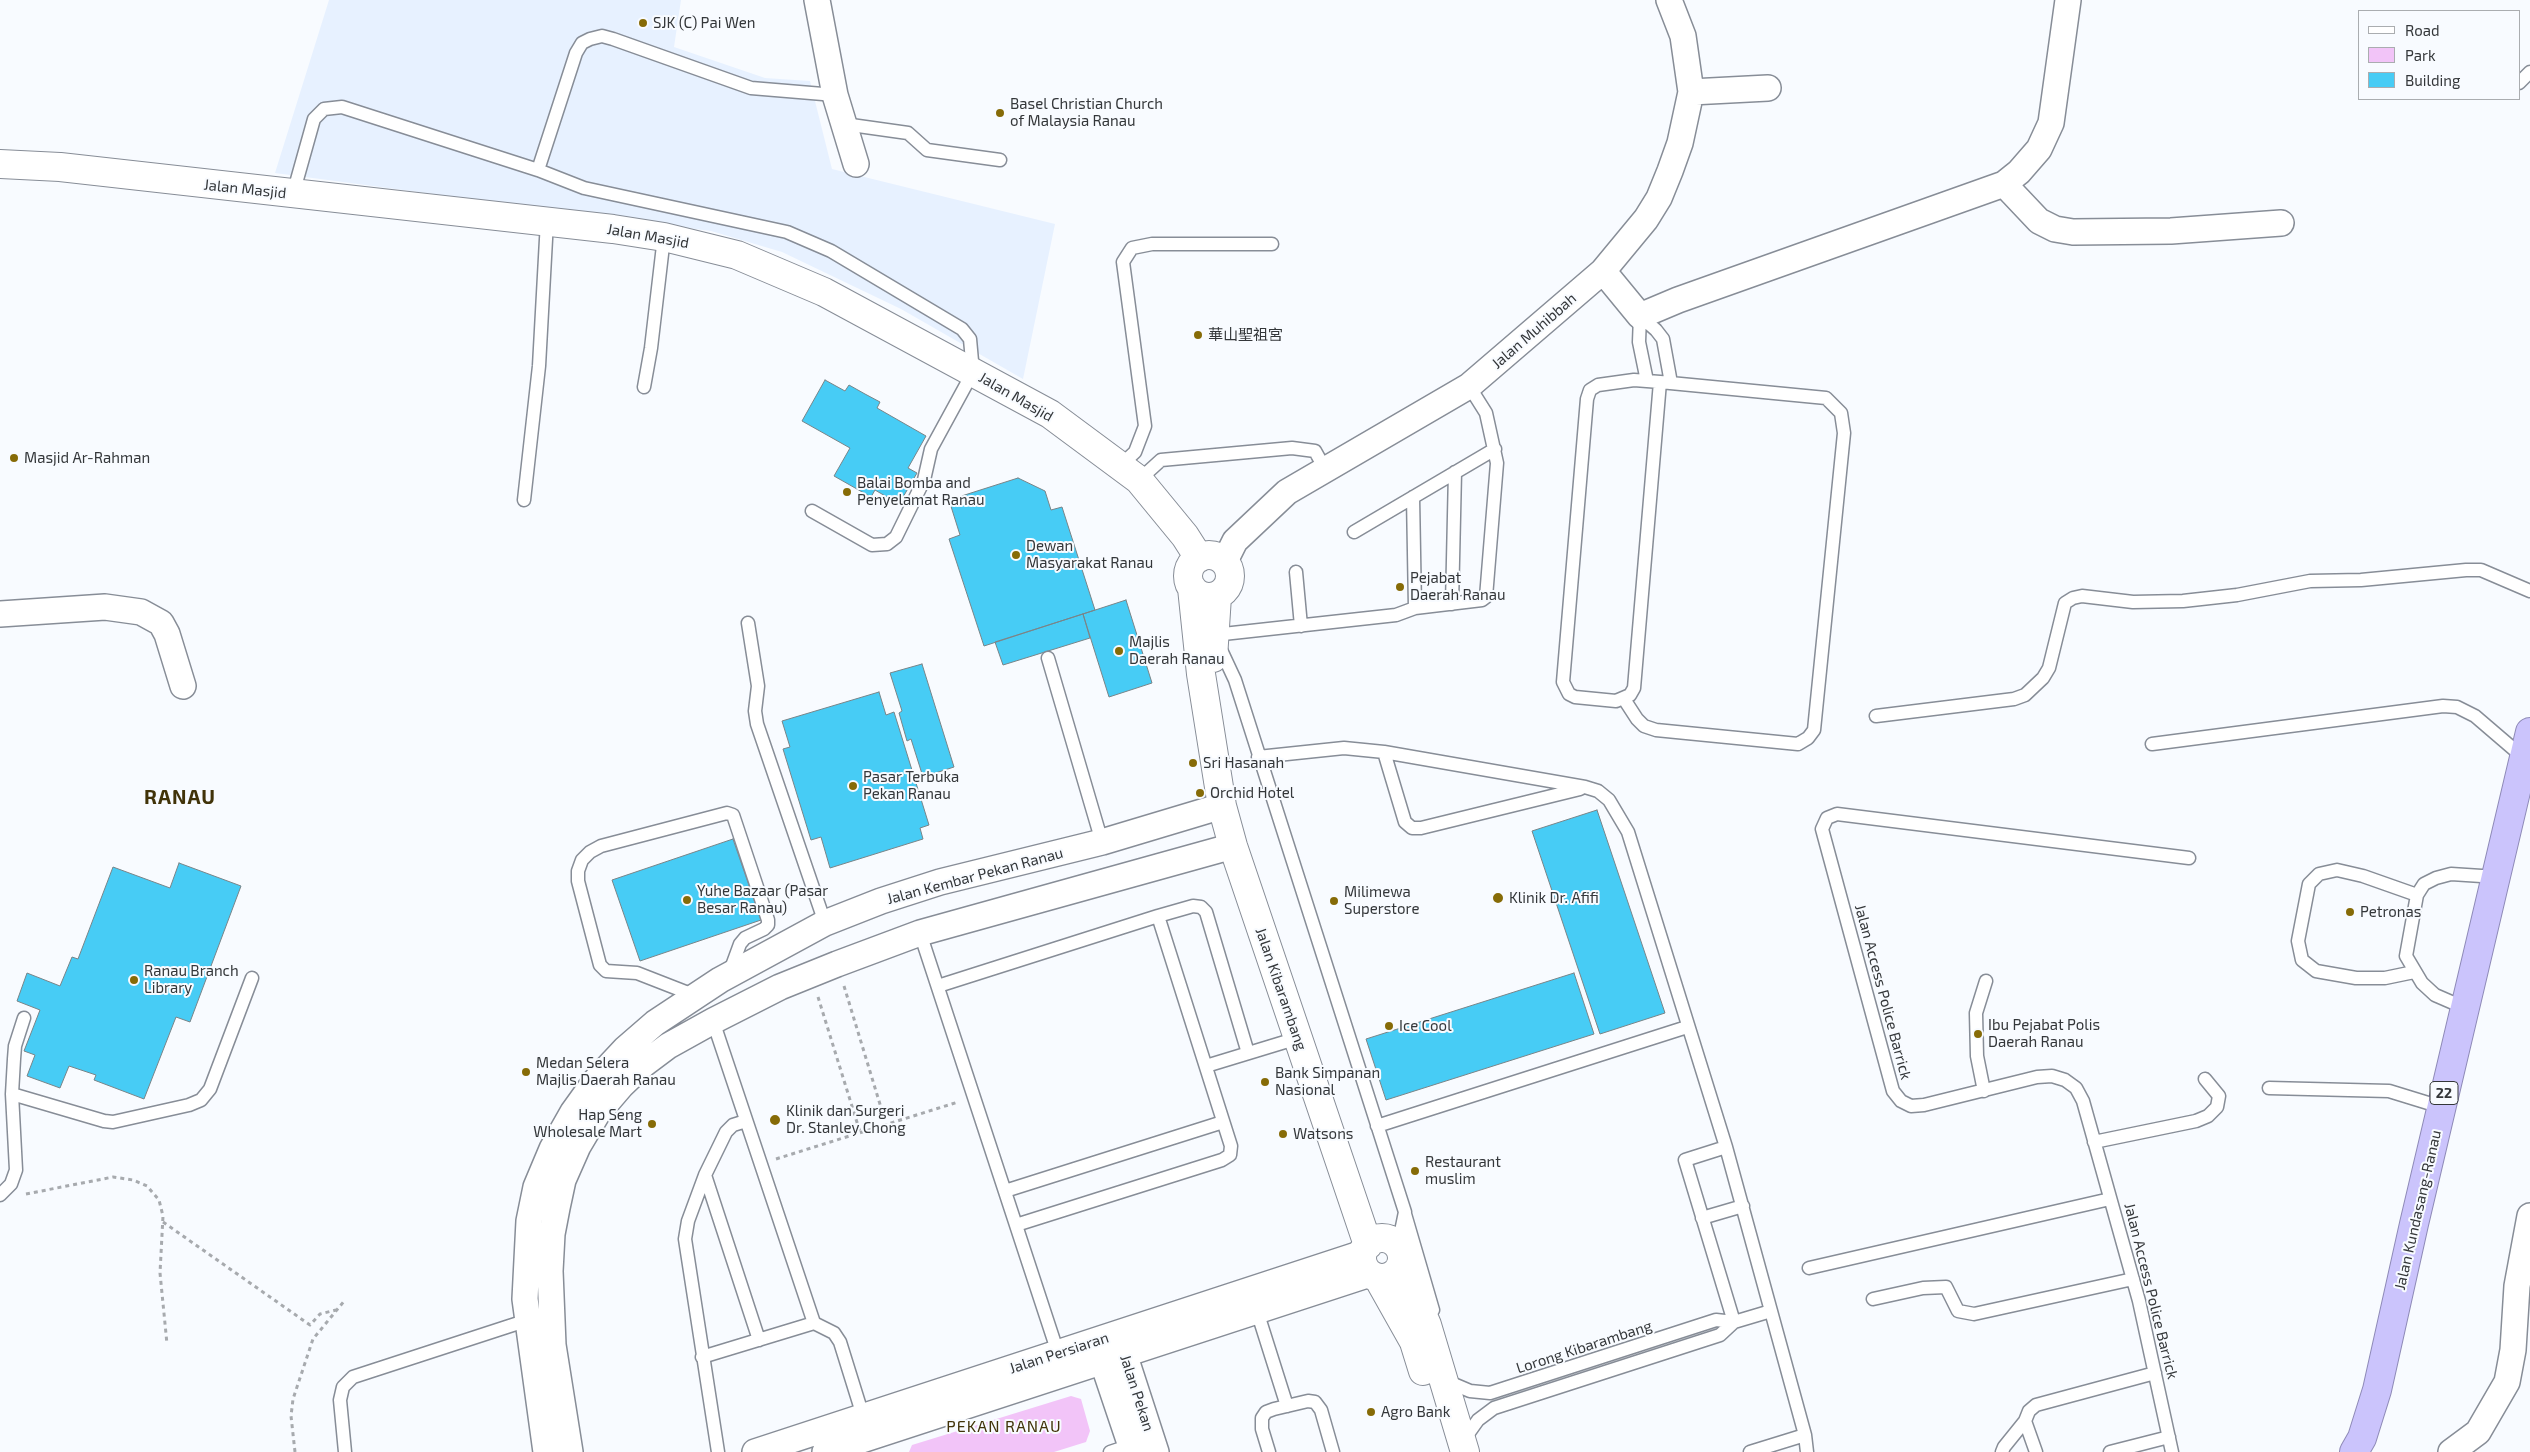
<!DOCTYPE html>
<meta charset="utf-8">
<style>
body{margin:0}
#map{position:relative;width:2530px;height:1452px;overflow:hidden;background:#f8fbff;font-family:"Exo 2",sans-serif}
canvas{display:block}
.legend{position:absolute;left:2358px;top:10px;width:162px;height:90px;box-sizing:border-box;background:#f8fbff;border:1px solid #aaadb0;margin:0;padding:6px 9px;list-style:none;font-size:15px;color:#34373a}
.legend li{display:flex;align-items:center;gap:10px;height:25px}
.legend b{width:25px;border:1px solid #aaadb0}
</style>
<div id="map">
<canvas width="2530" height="1452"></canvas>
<ul class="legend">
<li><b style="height:6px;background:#fff"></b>Road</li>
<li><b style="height:14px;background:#f2c4f8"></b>Park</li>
<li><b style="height:14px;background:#47ccf5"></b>Building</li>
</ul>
</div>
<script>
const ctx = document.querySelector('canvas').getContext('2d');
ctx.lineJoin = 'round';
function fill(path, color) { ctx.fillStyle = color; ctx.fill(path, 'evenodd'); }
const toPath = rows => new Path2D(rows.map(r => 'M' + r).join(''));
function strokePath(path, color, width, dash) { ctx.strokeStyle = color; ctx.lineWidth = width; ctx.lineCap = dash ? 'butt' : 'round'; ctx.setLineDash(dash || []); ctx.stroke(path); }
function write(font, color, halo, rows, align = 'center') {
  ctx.font = font + ' "Exo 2","Noto Sans SC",sans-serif'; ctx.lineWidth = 4; ctx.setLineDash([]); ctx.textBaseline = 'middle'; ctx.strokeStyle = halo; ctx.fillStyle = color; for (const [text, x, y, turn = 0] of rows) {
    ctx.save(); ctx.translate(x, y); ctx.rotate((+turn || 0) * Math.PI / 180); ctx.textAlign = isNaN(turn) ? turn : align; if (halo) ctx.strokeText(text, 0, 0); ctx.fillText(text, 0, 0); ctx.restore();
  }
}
const built = toPath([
 [329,0,681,0,674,47,765,78,810,81,832,169,1055,224,1023,379,901,309,782,252,711,231,275,173]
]);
const green = toPath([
 [1071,1396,1081,1399,1090,1431,1086,1442,1054,1452,909,1452,912,1445]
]);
const building = toPath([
 [825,380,845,391,849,385,865,394,880,402,877,408,926,436,908,468,917,473,899,504,875,490,871,497,834,476,850,448,802,421,825,380],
 [1018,478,1045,491,1051,510,1062,507,1095,610,984,646,949,539,960,535,949,500,1018,478],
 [1126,600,1152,683,1109,697,1083,614,1126,600],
 [1083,614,1090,638,1003,665,995,642,1083,614],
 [922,664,954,767,923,777,911,739,907,741,899,713,902,711,890,673,922,664],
 [879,692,886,715,894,712,929,825,920,828,923,839,830,868,821,837,811,840,783,749,790,747,782,721,879,692],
 [1597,810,1665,1013,1600,1034,1532,831,1597,810],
 [733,839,761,920,640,961,612,880,733,839],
 [179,863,241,886,190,1022,176,1017,144,1099,94,1080,96,1075,69,1066,60,1088,27,1076,35,1055,24,1051,40,1010,17,1001,27,973,60,986,72,957,78,959,113,867,170,888,179,863],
 [1574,973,1594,1034,1386,1100,1366,1039,1574,973]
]);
const path = toPath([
 [844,986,886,1124],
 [818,997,860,1132],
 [776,1159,958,1102],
 [26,1194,113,1177,133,1180,147,1186,159,1200,163,1216,160,1273,167,1344],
 [163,1222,310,1325,320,1314,336,1310],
 [295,1452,291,1416,293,1399,313,1339,345,1300]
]);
const service = toPath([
 [2519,83,2530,72],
 [844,124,908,133,927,150,1000,160],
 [538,170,576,53,582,43,590,39,602,36,613,39,751,88,835,95],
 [293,194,314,119,324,109,342,107,538,170,584,188,787,232,831,251,962,329,970,339,973,372,931,449,924,480,896,537,887,544,872,545,812,511],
 [1640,316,1656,330,1663,339,1671,383],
 [1640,316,1639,342,1647,381],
 [1634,380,1660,382,1634,688,1630,695,1616,701,1575,697,1569,694,1563,682,1587,399,1590,390,1598,385,1634,380],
 [644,387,651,348,664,237],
 [1121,465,1135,452,1145,426,1123,262,1132,248,1152,244,1272,244],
 [1139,480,1161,460,1292,448,1315,451,1325,469],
 [1413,497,1415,608],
 [524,500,539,366,547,221],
 [1354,532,1495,449],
 [1296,572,1301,626],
 [1452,604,1455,472],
 [748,623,758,686,755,711,757,724,825,923],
 [1048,658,1102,842],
 [1624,699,1637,719,1644,726,1656,730,1798,744,1808,738,1814,730,1844,433,1841,413,1826,398,1660,382],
 [1876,716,2014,699,2025,695,2043,678,2049,668,2065,603,2073,598,2082,596,2133,602,2183,601,2237,595,2310,581,2361,580,2466,570,2481,570,2530,591],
 [2152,744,2443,706,2457,707,2475,716,2524,758],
 [1384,752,1405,822,1412,828,1421,828,1580,789],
 [1258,757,1344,748,1384,752,1585,787,1598,791,1609,800,1628,832,1726,1147,1805,1435],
 [1158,916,1193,906,1201,907,1206,912,1248,1053],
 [920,933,1058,1353],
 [2414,972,2385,978,2356,978,2316,971,2302,960,2298,941,2309,884,2319,874,2337,870,2363,876,2417,895],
 [938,986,1158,916,1231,1146,1230,1155,1222,1160,1016,1225],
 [696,996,637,973,606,971,600,965,578,881,578,871,582,860,590,852,601,846,727,813,733,815,768,920,768,925,764,929,745,938,740,944,729,974],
 [2465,1008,2435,995,2422,983,2406,956,2417,895,2424,884,2436,878,2451,874,2497,877],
 [713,1021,814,1323,834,1333,840,1342,863,1416],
 [1206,1066,1298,1038],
 [2269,1088,2389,1091,2441,1107],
 [1984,1091,1977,1056,1976,1013,1986,981],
 [12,1094,104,1121,113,1122,189,1105,201,1100,210,1089,252,978],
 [1377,1126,1687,1027],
 [2094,1142,2196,1121,2208,1116,2217,1107,2219,1096,2205,1079],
 [1726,1147,1685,1160,1734,1322],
 [705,1175,759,1340],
 [1005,1191,1223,1122],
 [0,1195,11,1184,16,1170,12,1094,14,1059,15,1046,24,1018],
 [1405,1214,1433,1310],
 [1702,1218,1743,1206],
 [1398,1246,1405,1212,1235,680,1214,635,1396,615,1415,608,1482,600,1486,597,1497,463,1486,413,1469,386],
 [1809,1268,2110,1199],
 [1873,1299,1923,1288,1946,1287,1958,1311,1974,1314,2133,1279],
 [1257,1311,1287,1406],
 [702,1357,814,1323],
 [1444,1380,1470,1391,1490,1393,1716,1320,1734,1322,1771,1311],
 [1463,1441,1478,1420,1494,1408,1720,1335,1734,1322],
 [345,1452,340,1400,343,1387,353,1377,528,1320],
 [718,1452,685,1239,688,1221,705,1175,726,1132,733,1125,746,1121],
 [1110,1452,1134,1444],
 [1269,1452,1262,1429,1262,1418,1266,1412,1274,1409,1308,1401,1315,1402,1321,1410,1333,1452],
 [1750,1452,1805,1435,1807,1452],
 [2002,1452,2004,1447,2025,1421],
 [2036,1452,2025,1421,2029,1411,2036,1405,2155,1373],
 [2110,1452,2169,1437],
 [2172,1452,2139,1301,2083,1101,2076,1088,2065,1080,2052,1076,2037,1077,1924,1105,1911,1106,1901,1101,1893,1091,1822,829,1827,818,1837,814,2189,858]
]);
const minor = toPath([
 [817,0,835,95,856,164],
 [1691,92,1768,88],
 [2004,184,2039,221,2055,229,2073,232,2171,231,2281,223],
 [1603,271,1640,316,1678,300,2004,184,2019,172,2039,149,2051,123,2068,0],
 [1225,561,1235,541,1287,492,1469,386,1603,271,1646,219,1659,198,1670,171,1680,143,1691,92,1683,36,1669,0],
 [0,614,105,607,141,612,161,623,167,634,183,686],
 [1119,1338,1156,1452],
 [1097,1345,1133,1452],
 [546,1452,525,1299,529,1221,536,1187,552,1149,573,1112,596,1080,625,1049,655,1023,720,980,825,923,881,901,940,882,1102,842,1222,806],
 [570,1452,553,1345,550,1271,552,1234,557,1208,563,1180,578,1146,597,1114,621,1086,644,1064,668,1046,713,1021,780,987,837,964,920,933,1233,846],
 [755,1452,1363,1253],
 [825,1452,1370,1274],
 [2451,1452,2478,1432,2507,1382,2513,1350,2517,1286,2530,1216]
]);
const tertiary = toPath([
 [0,164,60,167,613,229,664,237,737,255,824,292,1050,414,1139,480,1185,536,1199,558],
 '1188 576a21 21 0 1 1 42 0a21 21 0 1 1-42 0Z',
 [1192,588,1201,674,1222,806,1233,846,1368,1245],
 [1213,658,1217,596],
 '1362 1258a20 20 0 1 1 40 0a20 20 0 1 1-40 0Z',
 [1401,1264,1427,1325,1465,1452],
 [1378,1278,1414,1342,1423,1371]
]);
const trunk = toPath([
 [2354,1452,2362,1438,2377,1390,2414,1224,2530,732]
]);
const markers = [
 [643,23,5,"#866b07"],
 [1000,113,5,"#866b07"],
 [1198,335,5,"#866b07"],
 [14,458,5,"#866b07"],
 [847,492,5,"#866b07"],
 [1016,555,5,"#866b07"],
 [1400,587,5,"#866b07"],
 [1119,651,5,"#866b07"],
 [1193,763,5,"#866b07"],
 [853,786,5,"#866b07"],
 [1200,793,5,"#866b07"],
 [1498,898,6,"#866b07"],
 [687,900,5,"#866b07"],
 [1334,901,5,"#866b07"],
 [2350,912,5,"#866b07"],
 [134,980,5,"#866b07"],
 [1389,1026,5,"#866b07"],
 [1978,1034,5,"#866b07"],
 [526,1072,5,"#866b07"],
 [1265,1082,5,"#866b07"],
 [775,1120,6,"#866b07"],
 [652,1124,5,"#866b07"],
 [1283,1134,5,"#866b07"],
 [1415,1171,5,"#866b07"],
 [1371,1412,5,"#866b07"]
];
const shields = [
 [2444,1093,28]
];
const shieldNames = [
 ["22",2444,1093]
];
const poiNames = [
 ["SJK (C) Pai Wen",653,23],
 ["Basel Christian Church",1010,104],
 ["of Malaysia Ranau",1010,121],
 ["華山聖祖宮",1208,335],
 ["Masjid Ar-Rahman",24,458],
 ["Balai Bomba and",857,483],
 ["Penyelamat Ranau",857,500],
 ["Dewan",1026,546],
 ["Masyarakat Ranau",1026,563],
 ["Pejabat",1410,578],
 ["Daerah Ranau",1410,595],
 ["Majlis",1129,642],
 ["Daerah Ranau",1129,659],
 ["Sri Hasanah",1203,763],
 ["Pasar Terbuka",863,777],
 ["Pekan Ranau",863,794],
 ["Orchid Hotel",1210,793],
 ["Yuhe Bazaar (Pasar",697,891],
 ["Besar Ranau)",697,908],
 ["Milimewa",1344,892],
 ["Superstore",1344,909],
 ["Klinik Dr. Afifi",1509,898],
 ["Petronas",2360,912],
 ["Ranau Branch",144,971],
 ["Library",144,988],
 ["Ibu Pejabat Polis",1988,1025],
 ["Daerah Ranau",1988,1042],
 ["Ice Cool",1399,1026],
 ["Medan Selera",536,1063],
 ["Majlis Daerah Ranau",536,1080],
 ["Bank Simpanan",1275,1073],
 ["Nasional",1275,1090],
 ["Klinik dan Surgeri",786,1111],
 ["Dr. Stanley Chong",786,1128],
 ["Hap Seng",642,1115,"right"],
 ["Wholesale Mart",642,1132,"right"],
 ["Watsons",1293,1134],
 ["Restaurant",1425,1162],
 ["muslim",1425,1179],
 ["Agro Bank",1381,1412]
];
const streetNames = [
 ["Jalan Masjid",245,189,6],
 ["Jalan Masjid",648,236,10],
 ["Jalan Muhibbah",1534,331,-41],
 ["Jalan Masjid",1016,397,30],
 ["Jalan Kembar Pekan Ranau",975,876,-15],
 ["Jalan Kibarambang",1281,989,71],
 ["Jalan Access Police Barrick",1883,992,75],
 ["Jalan Kundasang-Ranau",2418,1210,-77],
 ["Jalan Access Police Barrick",2151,1291,76],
 ["Lorong Kibarambang",1584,1347,-18],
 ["Jalan Persiaran",1059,1353,-18],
 ["Jalan Pekan",1137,1393,72]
];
const neighbourhoodNames = [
 ["PEKAN RANAU",1004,1427]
];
const districtNames = [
 ["RANAU",180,797]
];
fill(built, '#e7f1ff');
fill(green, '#f2c4f8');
fill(building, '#47ccf5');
strokePath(building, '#788488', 1);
strokePath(service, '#878d97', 15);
strokePath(minor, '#878d97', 28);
strokePath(tertiary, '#878d97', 30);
strokePath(trunk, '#8e8ab7', 30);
strokePath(path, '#a7aaae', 3, [4, 4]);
strokePath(service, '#fff', 12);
strokePath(minor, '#fff', 25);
strokePath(tertiary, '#fff', 28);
strokePath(trunk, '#cbc4fc', 28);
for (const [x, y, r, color] of markers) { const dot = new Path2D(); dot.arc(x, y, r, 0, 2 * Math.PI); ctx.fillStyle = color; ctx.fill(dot); strokePath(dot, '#f8fbff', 2); }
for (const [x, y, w] of shields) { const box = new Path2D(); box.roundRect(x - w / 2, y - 11.5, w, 23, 4); ctx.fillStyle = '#f8fbff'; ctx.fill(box); strokePath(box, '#34373a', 1); }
write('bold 14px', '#34373a', null, shieldNames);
write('15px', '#34373a', '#f8fbff', poiNames, 'left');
write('15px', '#34373a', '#f8fbff', streetNames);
ctx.letterSpacing = '1px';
write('16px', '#413309', '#f8fbff', neighbourhoodNames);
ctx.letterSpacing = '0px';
ctx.letterSpacing = '1px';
write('bold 20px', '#413309', '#f8fbff', districtNames);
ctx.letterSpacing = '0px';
</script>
